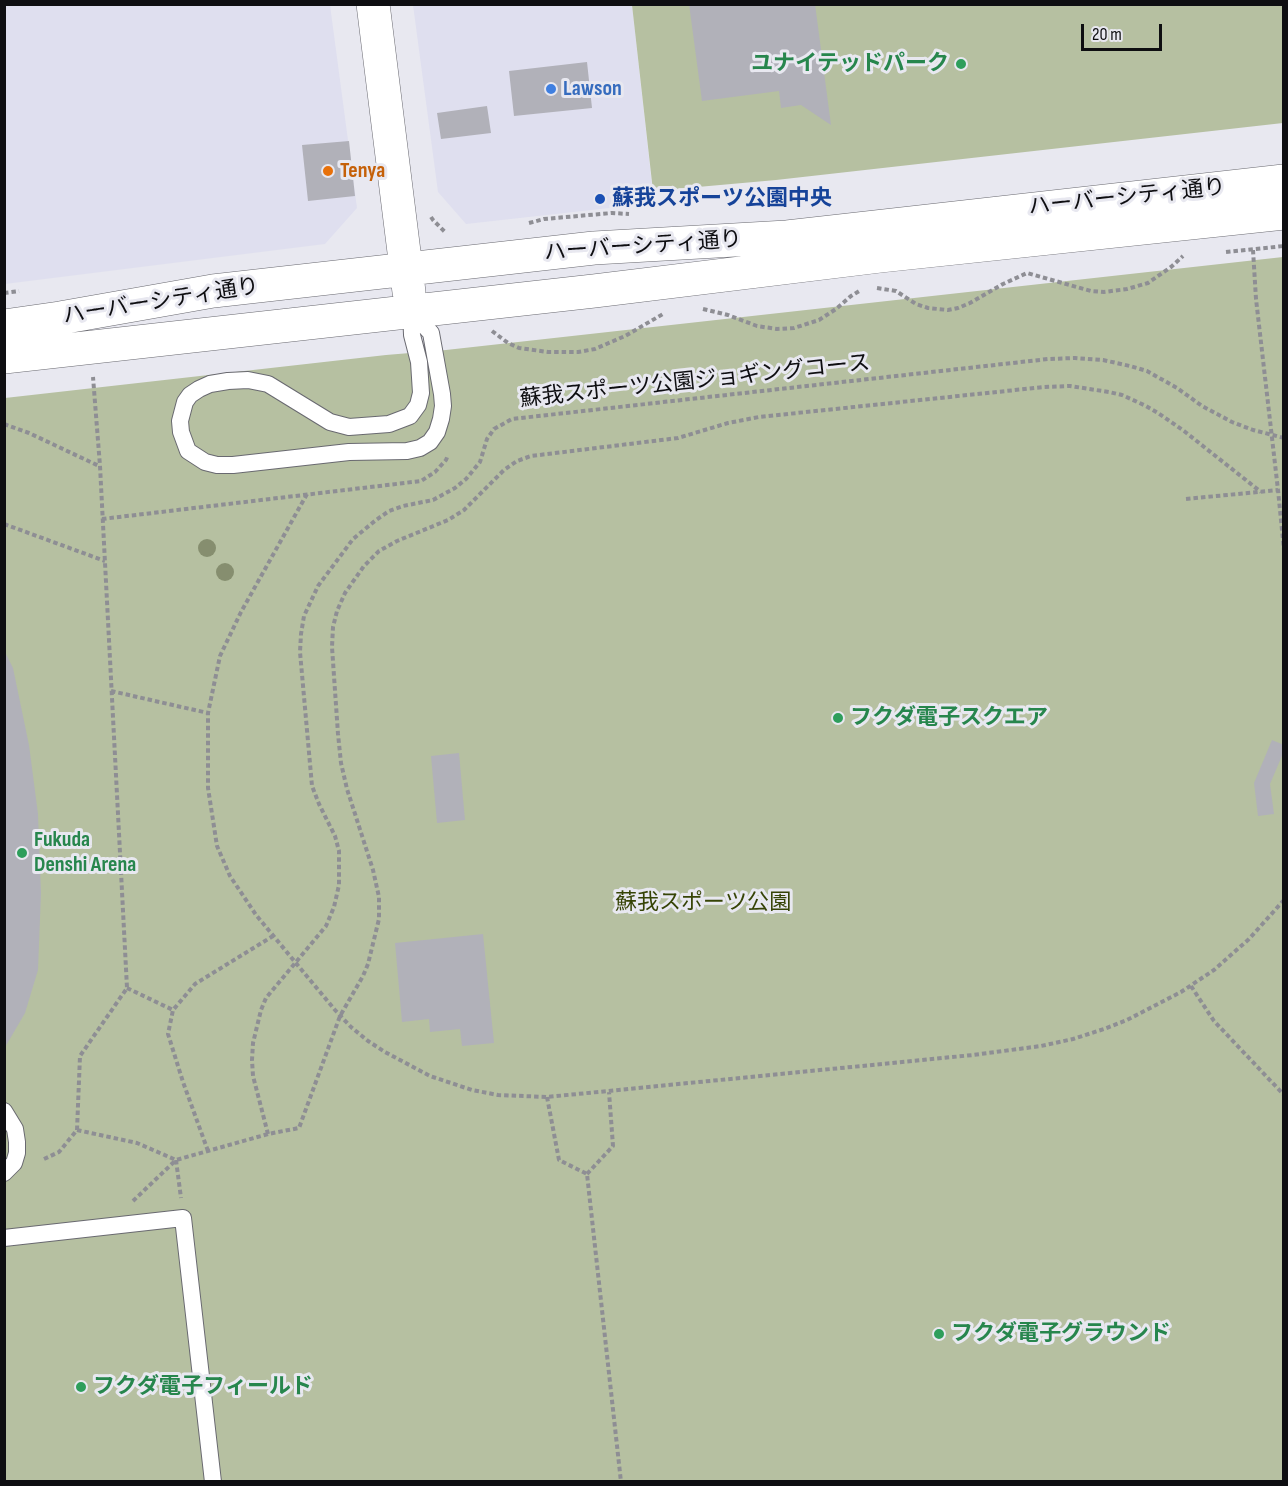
<!DOCTYPE html>
<meta charset="utf-8">
<style>
body{margin:0}
#map{position:relative;width:1288px;height:1486px;overflow:hidden;background:#e8e8f0;font-family:"Sofia Sans Condensed",sans-serif}
canvas{display:block}
.frame{position:absolute;inset:0;border:6px solid #0e0e11;pointer-events:none}
.scale{position:absolute;left:1081px;top:24px;width:81px;height:27px;box-sizing:border-box;border:3px solid #0e0e11;border-top:0;padding-left:8px;font-size:18px;line-height:21px;white-space:nowrap;color:#0e0e11;-webkit-text-stroke:4px #e8e8f0;paint-order:stroke}
</style>
<div id="map">
<canvas width="1288" height="1486"></canvas>
<div class="frame"></div>
<div class="scale">20 m</div>
</div>
<script>
const ctx = document.querySelector('canvas').getContext('2d');
ctx.lineJoin = 'round';
function fill(path, color) { ctx.fillStyle = color; ctx.fill(path, 'evenodd'); }
const toPath = rows => new Path2D(rows.map(r => 'M' + r).join(''));
function strokePath(path, color, width, dash) { ctx.strokeStyle = color; ctx.lineWidth = width; ctx.lineCap = dash ? 'butt' : 'round'; ctx.setLineDash(dash || []); ctx.stroke(path); }
function write(font, color, halo, rows, align = 'center') {
  ctx.font = font + ' "Sofia Sans Condensed","Noto Sans JP",sans-serif'; ctx.lineWidth = 6; ctx.setLineDash([]); ctx.textBaseline = 'middle'; ctx.strokeStyle = halo; ctx.fillStyle = color; for (const [text, x, y, turn = 0] of rows) {
    ctx.save(); ctx.translate(x, y); ctx.rotate((+turn || 0) * Math.PI / 180); ctx.textAlign = isNaN(turn) ? turn : align; if (halo) ctx.strokeText(text, 0, 0); ctx.fillText(text, 0, 0); ctx.restore();
  }
}
const built = toPath([
 [4,5,330,5,357,208,325,244,5,284],
 [413,5,632,5,654,203,466,224,438,192]
]);
const green = toPath([
 [632,5,1283,5,1283,123,776,180,653,191],
 [1283,257,1283,1481,5,1481,5,398,386,355,446,350]
]);
const building = toPath([
 [689,4,815,4,831,125,801,105,781,108,779,91,702,101],
 [587,62,592,108,514,116,509,71],
 [487,106,491,133,441,139,437,113],
 [349,141,355,196,308,201,302,145],
 [4,650,13,668,29,745,38,814,41,893,38,970,25,1013,4,1049],
 [1272,740,1284,745,1284,751,1270,784,1274,814,1258,816,1254,783],
 [459,753,465,820,437,823,431,756],
 [483,934,494,1043,462,1046,460,1029,430,1032,429,1019,402,1022,395,943]
]);
const path = toPath([
 [431,217,433,220,446,233],
 [529,223,544,219,612,213,629,214],
 [1253,250,1256,299,1278,490,1284,550],
 [1226,252,1284,246],
 [877,288,896,291,916,304,928,308,948,310,958,308,970,303,1003,284,1027,273,1091,291,1104,292,1127,289,1148,283,1171,267,1183,256],
 [4,293,19,291],
 [703,309,728,315,757,326,777,329,794,328,819,320,836,309,851,296,861,290],
 [492,331,508,343,519,348,548,352,578,352,595,349,625,336,663,314],
 [4,424,29,433,99,466],
 [307,494,241,612,220,656,208,713,208,788,217,846,230,876,256,915,335,1010,351,1027,368,1041,385,1052,430,1076,472,1090,498,1095,547,1097,973,1055,1041,1046,1073,1039,1104,1029,1127,1020,1181,992,1214,970,1249,939,1284,900],
 [1186,499,1278,490],
 [102,519,421,481,435,472,446,460,448,455],
 [4,524,105,561],
 [111,691,208,713],
 [1191,986,1214,1021,1284,1095],
 [127,988,173,1010],
 [547,1097,559,1160,587,1174,621,1482],
 [77,1130,137,1143,176,1160,268,1134,299,1128,340,1016,363,976,368,964,379,919,379,897,373,870,347,789,341,763,338,734,332,647,333,627,337,611,345,593,352,583,364,566,379,551,397,541,448,520,464,510,504,470,517,461,531,456,678,438,728,423,759,417,1044,387,1070,386,1109,392,1122,395,1146,406,1158,413,1184,431,1261,492],
 [268,1134,253,1076,252,1060,253,1043,261,1010,266,998,326,926,334,907,339,885,339,851,335,836,319,804,312,786,300,652,301,634,304,616,318,586,353,539,376,520,389,511,403,506,433,500,455,488,466,479,480,462,487,439,494,429,512,419,1048,359,1075,358,1103,360,1130,366,1147,371,1177,388,1202,406,1232,422,1253,430,1284,438],
 [208,1151,183,1082,168,1034,173,1010,195,984,273,936],
 [44,1159,59,1152,77,1130,80,1056,127,988,100,466,93,377],
 [176,1160,181,1198],
 [587,1174,613,1146,609,1092],
 [133,1201,176,1160]
]);
const lane = toPath([
 [411,311,431,333,442,394,443,406,441,419,437,432,430,442,420,448,407,451,349,452,233,465,217,465,205,462,188,451,181,432,180,421,185,402,190,395,199,389,210,384,228,381,248,380,268,384,330,422,349,427,389,424,410,416,418,405,421,393,419,362,412,335,411,311],
 [4,1111,15,1129,17,1142,17,1153,14,1163,4,1173],
 [4,1238,183,1218,213,1482]
]);
const secondary = toPath([
 [373,4,409,292],
 [4,326,60,318,213,291,594,248,787,237,1284,181],
 [4,357,594,291,880,256,1284,213]
]);
const trees = [
 [207,548],
 [225,572]
];
const markers = [
 [961,64,6,"#2e9e5b"],
 [551,89,6,"#3f7fe0"],
 [328,171,6,"#e8710a"],
 [600,199,6,"#1a4fb4"],
 [838,718,6,"#2e9e5b"],
 [22,853,6,"#2e9e5b"],
 [939,1334,6,"#2e9e5b"],
 [81,1387,6,"#2e9e5b"]
];
const leisureNames = [
 ["ユナイテッドパーク",949,64,"right"],
 ["フクダ電子スクエア",850,718],
 ["Fukuda",34,840],
 ["Denshi Arena",34,865],
 ["フクダ電子グラウンド",951,1334],
 ["フクダ電子フィールド",93,1387]
];
const shopNames = [
 ["Lawson",563,89]
];
const foodNames = [
 ["Tenya",340,171]
];
const streetNames = [
 ["ハーバーシティ通り",1127,198,-6],
 ["ハーバーシティ通り",643,247,-4],
 ["ハーバーシティ通り",161,302,-9],
 ["蘇我スポーツ公園ジョギングコース",695,382,-6]
];
const transitNames = [
 ["蘇我スポーツ公園中央",612,199]
];
const parkNames = [
 ["蘇我スポーツ公園",703,903]
];
fill(built, '#dfdfef');
fill(green, '#b6c0a1');
fill(building, '#b1b1b9');
strokePath(lane, '#696970', 18);
strokePath(secondary, '#696970', 34);
strokePath(path, '#8e8e94', 4, [4.5, 3]);
strokePath(lane, '#fff', 16);
strokePath(secondary, '#fff', 33);
ctx.fillStyle = '#868e6f';
for (const [x, y] of trees) { ctx.beginPath(); ctx.arc(x, y, 9, 0, 2 * Math.PI); ctx.fill(); }
for (const [x, y, r, color] of markers) { const dot = new Path2D(); dot.arc(x, y, r, 0, 2 * Math.PI); ctx.fillStyle = color; ctx.fill(dot); strokePath(dot, '#e8e8f0', 2); }
write('bold 22px', '#27864d', '#e8e8f0', leisureNames, 'left');
write('bold 22px', '#366cbe', '#e8e8f0', shopNames, 'left');
write('bold 22px', '#c56008', '#e8e8f0', foodNames, 'left');
write('22px', '#0e0e11', '#e8e8f0', streetNames);
write('bold 22px', '#164399', '#e8e8f0', transitNames, 'left');
write('22px', '#364406', '#e8e8f0', parkNames);
</script>
